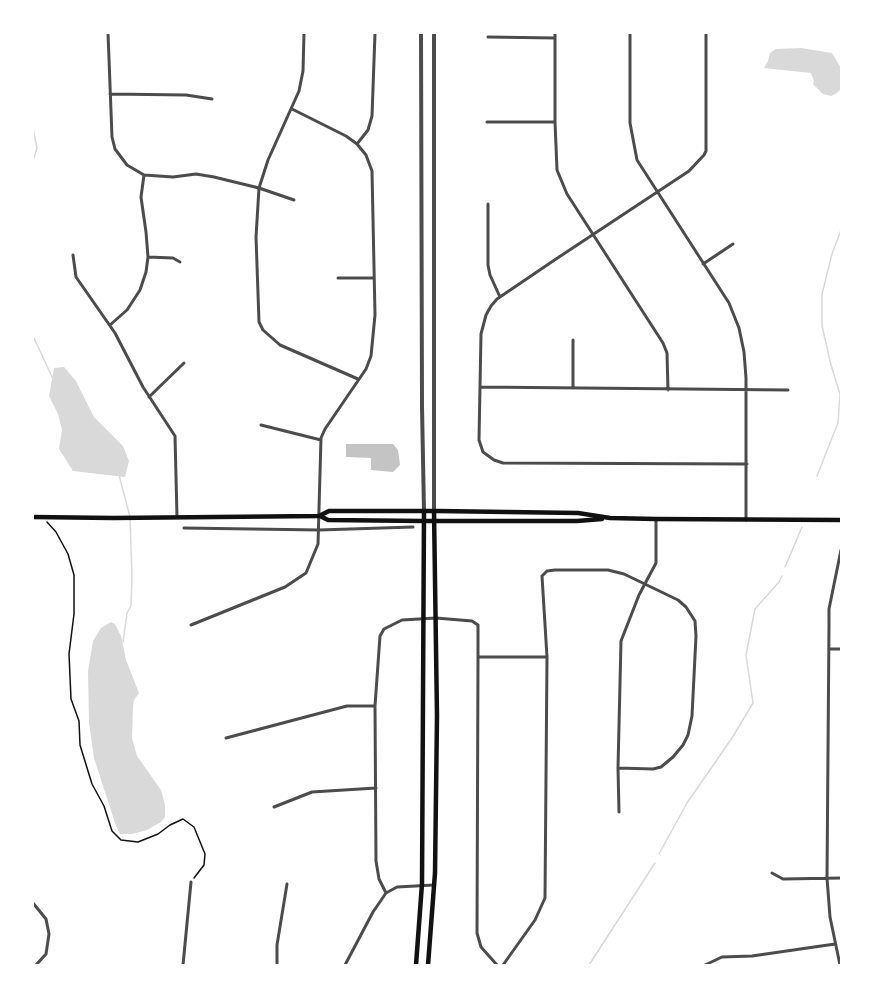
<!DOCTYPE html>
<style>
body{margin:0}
#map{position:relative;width:874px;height:998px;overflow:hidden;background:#fff;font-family:"Space Grotesk",sans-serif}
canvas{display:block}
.frame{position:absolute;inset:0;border:34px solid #fff;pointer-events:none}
</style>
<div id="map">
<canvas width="874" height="998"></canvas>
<div class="frame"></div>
</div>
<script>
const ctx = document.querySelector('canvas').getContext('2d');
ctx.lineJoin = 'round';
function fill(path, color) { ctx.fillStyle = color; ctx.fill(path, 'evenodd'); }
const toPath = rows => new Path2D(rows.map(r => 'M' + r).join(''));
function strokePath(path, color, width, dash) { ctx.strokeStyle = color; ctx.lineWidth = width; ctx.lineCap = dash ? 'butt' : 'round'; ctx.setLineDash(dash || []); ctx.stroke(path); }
const water = toPath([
 [801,48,832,53,841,68,841,89,837,93,831,96,823,94,813,84,814,81,811,73,764,68,768,61,770,53,776,49],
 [64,367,76,381,94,417,123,446,129,461,125,477,73,471,59,449,62,430,58,414,49,396,54,368],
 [111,622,115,624,121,636,126,660,139,693,134,700,133,707,132,738,137,756,161,790,165,805,165,817,161,822,147,830,132,834,120,834,116,826,94,758,89,723,88,671,93,641,101,628]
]);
const stream = toPath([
 [33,128,37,148,33,161],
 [33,336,53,379],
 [119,475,130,517,132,577,131,606,127,613,123,642],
 [817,476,838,423,840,394,831,365,822,326,822,294,832,254,841,230],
 [785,567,802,527],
 [659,854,687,803,732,738,753,703,746,655,755,609,779,582,782,576],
 [589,965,655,863]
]);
const building = toPath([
 [346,444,393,444,398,450,400,465,393,472,371,470,371,458,346,457]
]);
const path = toPath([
 [47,522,56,532,68,554,74,575,74,614,69,654,71,699,79,721,80,745,92,784,104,806,112,831,121,840,138,842,158,834,170,825,183,819,194,827,205,854,204,865,194,878]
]);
const minor = toPath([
 [108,33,112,137,115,149,127,165,144,175,173,177,196,174,214,177,259,188,294,200],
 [304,33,303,71,299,91,268,160,259,188,256,237,259,322,263,330,280,345,358,379],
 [555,33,555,122,557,170,567,194,663,343,667,353,668,390],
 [630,33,630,123,637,160,729,303,739,328,744,352,746,378,746,520],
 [706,33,706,151,704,155,689,171,556,259,497,299,491,306,486,315,481,334,479,440,483,452,494,460,503,463,747,464],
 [488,37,555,38],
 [110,94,186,95,212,99],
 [487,122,555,122],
 [357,144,368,130,372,116,375,33],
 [488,204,488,265,490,275,500,297],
 [73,255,76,277,115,333,143,387,175,436,177,517],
 [148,257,173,258,180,262],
 [703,264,733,244],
 [338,278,374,278],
 [110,325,127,310,140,290,146,272,148,257,146,232,141,197,144,175],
 [480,387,788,390],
 [573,388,573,340],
 [149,397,184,363],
 [261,425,321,440],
 [184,528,319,530,413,527],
 [542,576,547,571,555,570,608,570,624,574,678,600,686,607,695,621,696,636,692,716,688,735,683,745,673,757,661,767,653,769,618,768],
 [191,625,285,587,306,573,318,544,321,438,325,429,366,369,371,356,375,315,372,171,366,155,357,144,346,136,292,109],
 [829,649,841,649],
 [478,657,547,657],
 [226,738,347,706,375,706],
 [274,807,312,792,376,788],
 [619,812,618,768,621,641,639,595,656,563,656,519],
 [772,873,783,879,841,878],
 [386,893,379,879,376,861,375,706,380,636,384,629,402,620,436,618,472,621,478,625,478,657,477,933,481,947,497,965],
 [33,903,46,919,49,934,46,954,36,965],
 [183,965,191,882],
 [277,965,277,945,287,884],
 [345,965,373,912,386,893,397,887,434,885],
 [503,965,535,920,545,898,547,657,542,576],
 [705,965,722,957,752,956,835,944],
 [840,965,830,917,827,878,829,625,829,609,841,550]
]);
const tertiary = toPath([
 [421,33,422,407,424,511],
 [434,33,434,511]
]);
const secondary = toPath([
 [320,516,328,520,424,521,577,521,602,519],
 [33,517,113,518,319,516,329,511,437,511,578,513,610,518,656,519,841,520],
 [416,965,422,884,424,511],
 [428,965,435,873,437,716,434,511]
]);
fill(water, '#d9d9d9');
strokePath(stream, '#d9d9d9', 1.5);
fill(building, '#c4c4c4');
strokePath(path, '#111', 1.5);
strokePath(minor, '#4c4c4c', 3);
strokePath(tertiary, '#4c4c4c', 4);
strokePath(secondary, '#111', 4.5);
</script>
